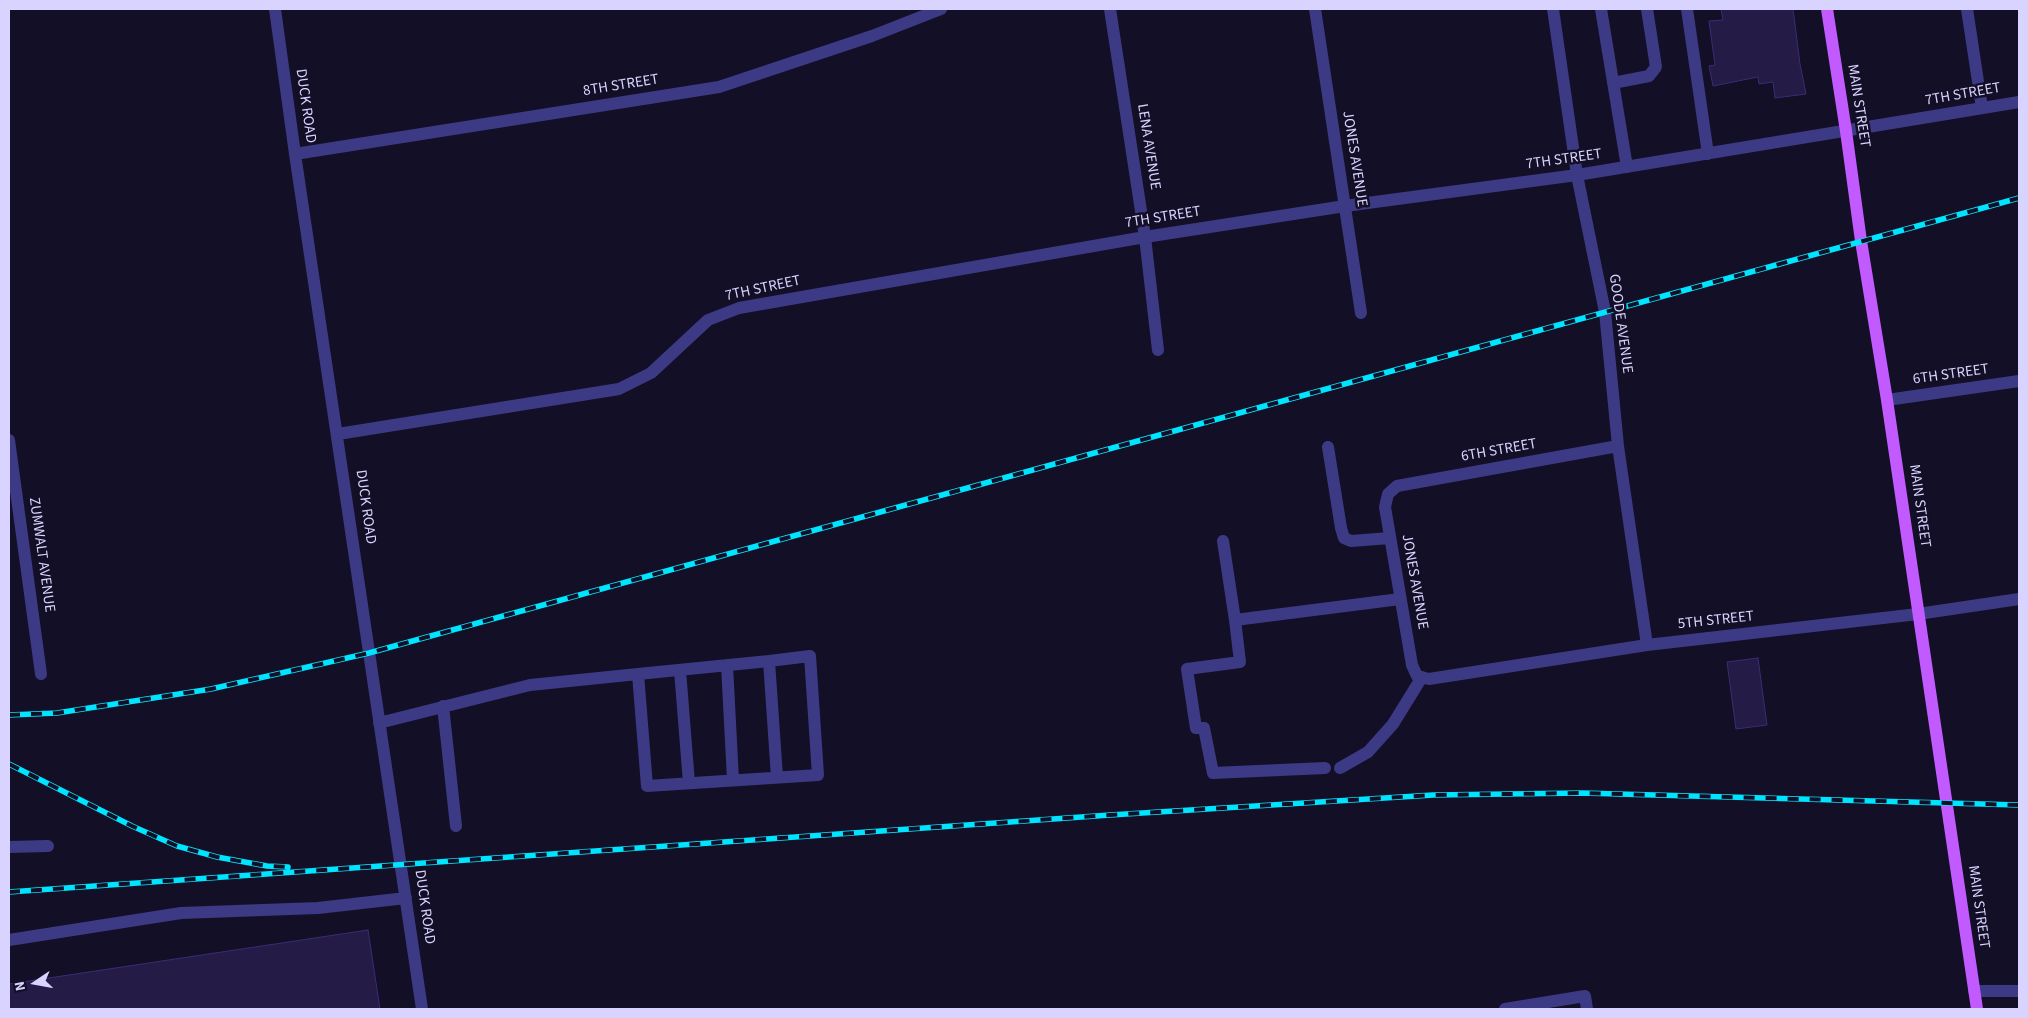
<!DOCTYPE html>
<style>
body{margin:0}
#map{position:relative;width:2028px;height:1018px;overflow:hidden;background:#130f26;font-family:"Source Sans 3",sans-serif}
canvas{display:block}
.frame{position:absolute;inset:0;border:10px solid #d9d4ff;pointer-events:none}
.north{position:absolute;left:10px;top:958px;width:50px;height:50px;-webkit-text-stroke:4px #130f26;paint-order:stroke;rotate:258deg;font-size:14px;font-weight:700;line-height:20px;text-align:center;color:#d9d4ff}
.north::after{content:'';display:block;margin:auto;width:18px;height:22px;background:#d9d4ff;clip-path:polygon(50% 0,100% 100%,50% 72%,0 100%)}
</style>
<div id="map">
<canvas width="2028" height="1018"></canvas>
<div class="frame"></div>
<div class="north">N</div>
</div>
<script>
const ctx = document.querySelector('canvas').getContext('2d');
ctx.lineJoin = 'round';
function fill(path, color) { ctx.fillStyle = color; ctx.fill(path, 'evenodd'); }
const toPath = rows => new Path2D(rows.map(r => 'M' + r).join(''));
function strokePath(path, color, width, dash) { ctx.strokeStyle = color; ctx.lineWidth = width; ctx.lineCap = dash ? 'butt' : 'round'; ctx.setLineDash(dash || []); ctx.stroke(path); }
function write(font, color, halo, rows, align = 'center') {
  ctx.font = font + ' "Source Sans 3",sans-serif'; ctx.lineWidth = 5; ctx.setLineDash([]); ctx.textBaseline = 'middle'; ctx.strokeStyle = halo; ctx.fillStyle = color; for (const [text, x, y, turn = 0] of rows) {
    ctx.save(); ctx.translate(x, y); ctx.rotate((+turn || 0) * Math.PI / 180); ctx.textAlign = isNaN(turn) ? turn : align; if (halo) ctx.strokeText(text, 0, 0); ctx.fillText(text, 0, 0); ctx.restore();
  }
}
const building = toPath([
 [1721,9,1793,9,1800,64,1806,94,1775,98,1773,82,1759,84,1758,77,1713,86,1709,66,1715,65,1709,21,1723,20,1721,9],
 [1758,658,1767,725,1736,729,1727,662,1758,658],
 [368,930,380,1009,9,1009,9,984,368,930]
]);
const minor = toPath([
 [275,9,295,154,422,1009],
 [1110,9,1145,237,1158,350],
 [1315,9,1361,313],
 [1553,9,1577,175,1605,312,1618,446,1647,645],
 [1601,9,1627,167],
 [1687,9,1708,154],
 [1967,9,1982,108],
 [1613,83,1649,76,1656,67,1647,9],
 [295,154,719,87,872,36,941,9],
 [1887,400,2019,381],
 [338,434,619,389,651,373,708,320,739,308,1145,237,1345,206,1577,175,2019,102],
 [9,440,41,674],
 [1618,446,1397,486,1388,494,1385,507,1412,665,1417,676,1429,679,1647,645,1918,614,2019,599],
 [1328,447,1341,528,1344,538,1351,541,1390,538],
 [1223,541,1235,620],
 [769,661,777,777],
 [727,665,733,780],
 [680,670,689,783],
 [443,706,456,826],
 [379,723,530,685,638,674,769,661,810,656,818,775,647,786,638,674],
 [1325,768,1213,773,1204,728,1196,728,1187,669,1240,662,1235,620,1400,599],
 [1340,768,1368,752,1393,724,1422,677],
 [9,847,48,846],
 [9,940,181,913,318,908,406,898],
 [1974,991,2019,991],
 [1505,1009,1585,996,1587,1009]
]);
const major = toPath([
 [1827,9,1846,131,1861,241,1887,400,1977,1009]
]);
const rail = toPath([
 [9,715,57,713,211,689,369,653,2019,198],
 [9,764,132,826,177,846,217,857,267,866,288,867],
 [9,892,1110,815,1433,795,1582,793,2019,805]
]);
const streetNames = [
 ["8TH STREET",621,86,-9],
 ["7TH STREET",1963,95,-10],
 ["DUCK ROAD",305,106,82],
 ["MAIN STREET",1858,106,81],
 ["LENA AVENUE",1148,147,81],
 ["JONES AVENUE",1354,159,81],
 ["7TH STREET",1564,160,-8],
 ["7TH STREET",1163,218,-9],
 ["7TH STREET",763,289,-12],
 ["GOODE AVENUE",1620,324,82],
 ["6TH STREET",1951,375,-8],
 ["6TH STREET",1499,451,-10],
 ["MAIN STREET",1919,506,82],
 ["DUCK ROAD",365,507,82],
 ["ZUMWALT AVENUE",41,555,82],
 ["JONES AVENUE",1414,582,80],
 ["5TH STREET",1716,621,-6],
 ["DUCK ROAD",424,907,82],
 ["MAIN STREET",1978,907,82]
];
fill(building, '#241b47');
strokePath(building, '#3b2d73', 1);
strokePath(minor, '#3d3a85', 12);
strokePath(major, '#c25bff', 12);
strokePath(rail, '#00e5ff', 5.5);
strokePath(rail, '#130f26', 4, [11]);
write('15px', '#d9d4ff', '#130f26', streetNames);
</script>
